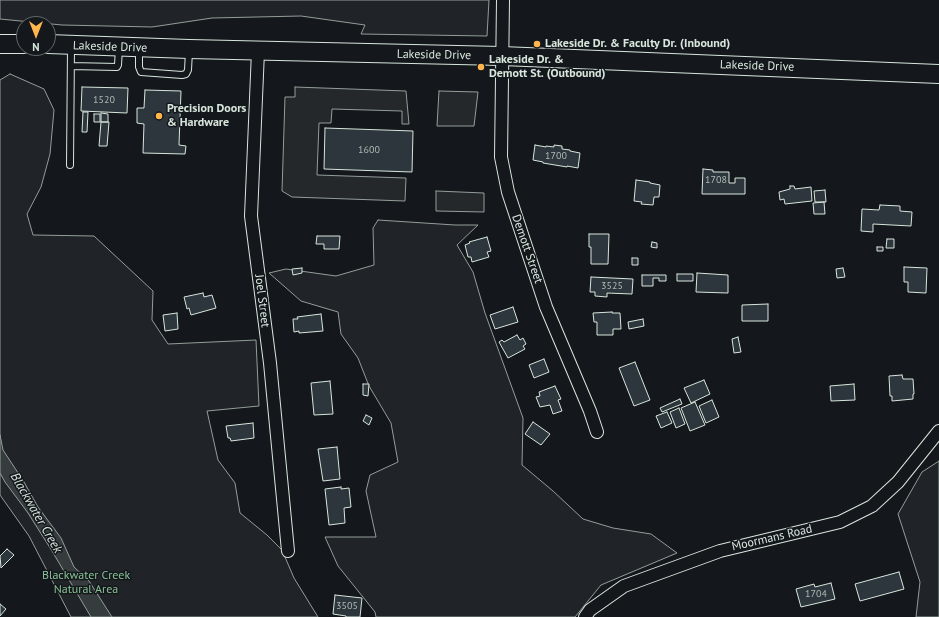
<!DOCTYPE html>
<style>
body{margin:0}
#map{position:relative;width:939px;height:617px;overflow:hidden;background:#14181c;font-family:"PT Sans",sans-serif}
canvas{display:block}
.north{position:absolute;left:16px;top:16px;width:40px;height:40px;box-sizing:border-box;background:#14181c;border:1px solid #626a69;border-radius:50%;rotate:180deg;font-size:11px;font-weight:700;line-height:16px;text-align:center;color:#d8e6dc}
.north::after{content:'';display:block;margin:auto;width:14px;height:18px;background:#ffb74d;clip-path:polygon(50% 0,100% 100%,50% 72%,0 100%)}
</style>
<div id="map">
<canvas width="939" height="617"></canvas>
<div class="north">N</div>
</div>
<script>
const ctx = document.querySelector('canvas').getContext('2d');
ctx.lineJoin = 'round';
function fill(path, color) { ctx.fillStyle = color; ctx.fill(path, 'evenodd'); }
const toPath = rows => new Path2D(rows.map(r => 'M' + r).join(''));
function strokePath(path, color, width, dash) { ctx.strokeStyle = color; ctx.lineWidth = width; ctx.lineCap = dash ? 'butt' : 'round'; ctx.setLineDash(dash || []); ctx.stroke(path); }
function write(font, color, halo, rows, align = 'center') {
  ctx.font = font + ' "PT Sans",sans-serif'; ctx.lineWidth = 3; ctx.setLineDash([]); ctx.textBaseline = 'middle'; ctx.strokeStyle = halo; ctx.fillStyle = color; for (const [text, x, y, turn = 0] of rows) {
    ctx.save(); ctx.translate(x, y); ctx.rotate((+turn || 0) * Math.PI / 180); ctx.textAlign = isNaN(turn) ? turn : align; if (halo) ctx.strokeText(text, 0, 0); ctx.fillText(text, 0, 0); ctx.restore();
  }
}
const green = toPath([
 [0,0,489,0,487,36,361,34,365,25,301,16,212,18,152,27,62,25,0,19,0,0],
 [10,74,44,89,54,110,50,154,41,187,27,214,33,235,94,236,153,291,152,320,168,344,256,340,259,406,207,411,218,460,235,483,240,513,267,535,282,550,294,578,318,617,71,617,29,536,0,495,0,80,10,74],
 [378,220,455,225,478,225,457,245,473,272,485,313,523,418,522,465,553,491,583,519,613,528,651,534,677,553,601,585,575,617,376,617,375,612,338,566,325,537,376,537,366,491,370,475,398,462,391,423,369,386,358,358,341,334,338,312,301,301,269,273,286,269,336,276,374,265,373,228,378,220],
 [939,461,939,617,916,617,920,582,898,514,922,472,939,461]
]);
const parking = toPath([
 [295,87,406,91,409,124,402,124,402,111,332,109,331,123,319,123,317,175,406,178,405,201,292,197,282,191,285,97,295,97,295,87],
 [439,91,478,92,474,126,437,126,439,91],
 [436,191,484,193,484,212,436,211,436,191]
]);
const water = toPath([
 [0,435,3,450,24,482,38,507,61,538,74,567,89,581,112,617,91,617,52,551,28,513,5,482,0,473,0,435]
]);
const building = toPath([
 [82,87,128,88,127,113,81,111,82,87],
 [145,90,181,91,179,145,186,146,185,154,143,153,144,124,137,123,137,108,144,108,145,90],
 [83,112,88,112,87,132,82,132,83,112],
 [101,113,108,114,108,122,101,122,101,113],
 [94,114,100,114,100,122,94,122,94,114],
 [101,122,109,122,107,146,99,146,101,122],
 [325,128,413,131,412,172,324,169,325,128],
 [535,145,546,147,546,146,554,147,554,145,562,146,562,149,570,150,570,151,580,153,578,168,567,166,567,167,543,163,543,162,533,160,535,145],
 [703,169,713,170,713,172,729,172,729,183,735,183,735,178,745,178,745,194,702,194,703,169],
 [636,180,650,182,650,183,660,185,659,197,654,197,653,205,641,204,642,202,634,201,636,180],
 [790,186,794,186,795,189,811,187,812,201,785,204,784,199,780,200,779,192,790,189,790,186],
 [825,190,826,202,815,202,814,191,825,190],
 [824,202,825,214,814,214,813,203,824,202],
 [880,205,900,206,900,211,912,212,911,226,873,224,873,232,861,231,862,209,879,210,880,205],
 [589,234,609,234,608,264,591,264,591,247,589,247,589,234],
 [317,236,340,236,339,249,324,249,324,244,316,244,317,236],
 [487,237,491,251,487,252,489,257,472,262,471,257,468,257,465,245,470,243,469,242,487,237],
 [887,239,894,239,894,248,886,248,887,239],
 [652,242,657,243,657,248,651,247,652,242],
 [877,247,883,247,883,251,877,251,877,247],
 [632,258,638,258,638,265,632,265,632,258],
 [904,267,927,268,926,293,908,292,908,282,904,282,904,267],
 [302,268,302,273,293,275,292,269,302,268],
 [843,268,845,277,837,278,836,269,843,268],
 [697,273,728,275,728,293,696,292,697,273],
 [677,274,693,274,693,281,677,281,677,274],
 [642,275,666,275,666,281,659,281,659,278,653,278,653,286,642,286,642,275],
 [591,277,633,279,632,294,607,293,607,297,595,296,595,292,590,292,591,277],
 [203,293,204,297,212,295,216,308,191,315,189,308,187,309,184,297,203,293],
 [768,304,768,321,742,321,742,305,768,304],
 [513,307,518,322,495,329,490,315,513,307],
 [612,312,612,313,620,313,621,329,613,329,613,335,597,335,597,322,594,322,593,313,612,312],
 [177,313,178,329,165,331,163,315,177,313],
 [321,314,323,331,299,333,299,331,294,332,293,319,298,319,297,317,321,314],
 [643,319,644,326,629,329,628,322,643,319],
 [517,335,520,340,523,338,526,344,523,346,525,349,508,358,499,342,502,340,504,342,517,335],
 [738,337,741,352,734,353,732,339,738,337],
 [544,359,549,372,534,378,529,365,544,359],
 [635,362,650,400,634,406,619,368,635,362],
 [902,375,903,379,913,379,914,394,913,394,913,399,892,401,892,396,890,396,889,376,902,375],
 [704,380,710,394,691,403,684,388,704,380],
 [330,381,333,414,314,415,311,383,330,381],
 [363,384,369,384,368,396,363,395,363,384],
 [854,384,855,400,831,401,830,386,854,384],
 [555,386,561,399,558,400,562,411,553,414,550,405,540,407,536,397,540,396,539,392,555,386],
 [680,399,682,404,662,412,660,408,680,399],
 [712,400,719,417,706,423,699,406,712,400],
 [695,402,705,425,690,431,681,408,695,402],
 [679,408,685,424,676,428,670,412,679,408],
 [667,412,672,423,661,428,656,416,667,412],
 [366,415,372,418,369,425,363,421,366,415],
 [533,422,550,434,541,445,525,434,533,422],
 [253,423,254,438,231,441,230,438,228,438,226,426,253,423],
 [337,447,340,479,323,481,318,449,337,447],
 [341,487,341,489,349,488,351,507,344,508,345,523,329,525,325,489,341,487],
 [7,549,14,555,1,568,0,556,7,549],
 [899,572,904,589,860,601,855,584,899,572],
 [831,583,835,599,801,607,796,589,814,584,815,587,831,583],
 [335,595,362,598,360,617,346,617,346,616,333,614,335,595],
 [0,604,6,609,0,616,0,604]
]);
const lane = toPath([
 [139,49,139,67,141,72,182,75,186,74,188,70,189,51],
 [71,66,117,67,118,65,119,48],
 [70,165,71,47]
]);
const street = toPath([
 [503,0,501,157,508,192,546,307,590,411,597,432],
 [258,51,251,216,270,363,288,551],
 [585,617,590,610,624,586,720,551,840,522,872,506,898,482,939,431]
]);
const primary = toPath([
 [0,44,24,44],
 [48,44,189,49,502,56,939,74]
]);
const markers = [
 [537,44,4,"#ffb74d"],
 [481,67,4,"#ffb74d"],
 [159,116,4,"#ffb74d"]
];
const numberNames = [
 ["1520",104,100],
 ["1600",369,150],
 ["1700",556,156],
 ["1708",716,180],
 ["3525",612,286],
 ["1704",816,594],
 ["3505",347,606]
];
const poiNames = [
 ["Lakeside Dr. & Faculty Dr. (Inbound)",545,44],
 ["Lakeside Dr. &",489,60],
 ["Demott St. (Outbound)",489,74],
 ["Precision Doors",167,109],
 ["& Hardware",167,123]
];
const streetNames = [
 ["Lakeside Drive",110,47,2],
 ["Lakeside Drive",434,55,1],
 ["Lakeside Drive",757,66,2],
 ["Demott Street",527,249,71],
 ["Joel Street",262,301,83],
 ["Moormans Road",772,538,-13]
];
const parkNames = [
 ["Blackwater Creek",86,576],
 ["Natural Area",86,590]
];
const waterNames = [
 ["Blackwater Creek",36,513,60]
];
fill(green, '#202428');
strokePath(green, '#939e99', 1);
fill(parking, '#24282b');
strokePath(parking, '#939e99', 1);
fill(water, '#363b3e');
strokePath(water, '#939e99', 1);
fill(building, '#2c363c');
strokePath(building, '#d8e6dc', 1);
strokePath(lane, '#d8e6dc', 8);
strokePath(street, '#d8e6dc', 14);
strokePath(primary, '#d8e6dc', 20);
strokePath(lane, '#14181c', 6);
strokePath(street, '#14181c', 12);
strokePath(primary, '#14181c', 18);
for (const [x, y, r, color] of markers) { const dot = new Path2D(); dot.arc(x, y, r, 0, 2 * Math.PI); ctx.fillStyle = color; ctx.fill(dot); strokePath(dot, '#14181c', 1.5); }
write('10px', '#adbab4', null, numberNames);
write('bold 12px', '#d8e6dc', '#14181c', poiNames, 'left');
write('12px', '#d8e6dc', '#14181c', streetNames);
write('12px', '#8ac095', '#14181c', parkNames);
write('italic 13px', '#d8e6dc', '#14181c', waterNames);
</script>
